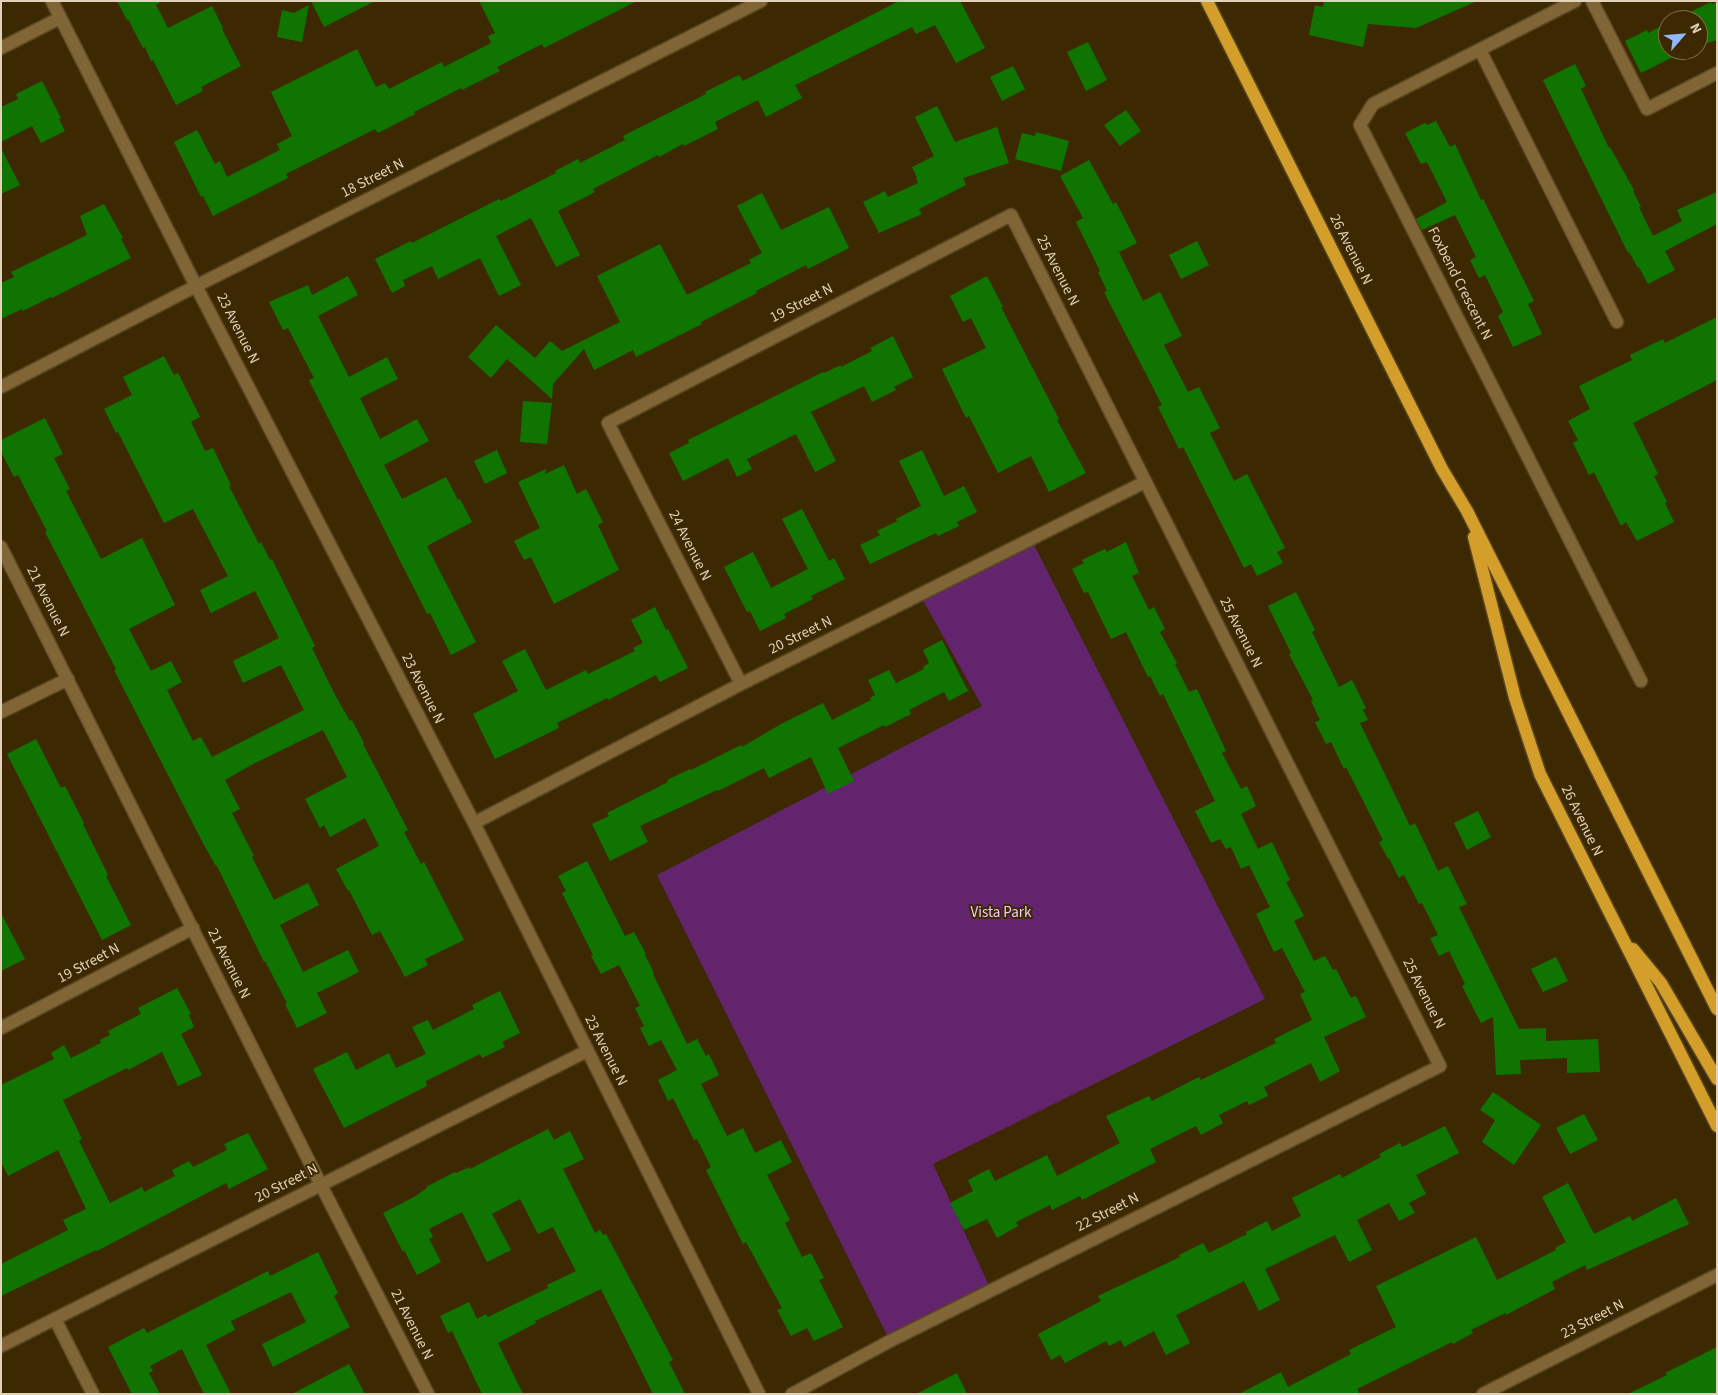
<!DOCTYPE html>
<style>
body{margin:0}
#map{position:relative;width:1718px;height:1395px;overflow:hidden;background:#3c2901;font-family:"Source Sans 3",sans-serif}
canvas{display:block}
.frame{position:absolute;inset:0;border:2px solid #e1d2b9;pointer-events:none}
.north{position:absolute;left:1658px;top:10px;width:50px;height:50px;box-sizing:border-box;background:#3c2901;border:1px solid #7e6d4b;border-radius:50%;rotate:63deg;font-size:14px;font-weight:700;line-height:20px;text-align:center;color:#e1d2b9}
.north::after{content:'';display:block;margin:auto;width:18px;height:22px;background:#91b8fd;clip-path:polygon(50% 0,100% 100%,50% 72%,0 100%)}
</style>
<div id="map">
<canvas width="1718" height="1395"></canvas>
<div class="frame"></div>
<div class="north">N</div>
</div>
<script>
const ctx = document.querySelector('canvas').getContext('2d');
ctx.lineJoin = 'round';
function fill(path, color) { ctx.fillStyle = color; ctx.fill(path, 'evenodd'); }
const toPath = rows => new Path2D(rows.map(r => 'M' + r).join(''));
function strokePath(path, color, width, dash) { ctx.strokeStyle = color; ctx.lineWidth = width; ctx.lineCap = dash ? 'butt' : 'round'; ctx.setLineDash(dash || []); ctx.stroke(path); }
function write(font, color, halo, rows, align = 'center') {
  ctx.font = font + ' "Source Sans 3",sans-serif'; ctx.lineWidth = 4; ctx.setLineDash([]); ctx.textBaseline = 'middle'; ctx.strokeStyle = halo; ctx.fillStyle = color; for (const [text, x, y, turn = 0] of rows) {
    ctx.save(); ctx.translate(x, y); ctx.rotate((+turn || 0) * Math.PI / 180); ctx.textAlign = isNaN(turn) ? turn : align; if (halo) ctx.strokeText(text, 0, 0); ctx.fillText(text, 0, 0); ctx.restore();
  }
}
const green = toPath([
 [1031,539,1265,999,933,1164,991,1290,890,1341,657,875,982,706,920,595]
]);
const building = toPath([
 [117,1,162,1,156,5,168,28,212,6,223,28,222,29,241,66,201,87,203,91,176,105,153,60,151,61,145,47,143,48,128,19,127,20],
 [311,1,375,1,324,27],
 [479,1,637,1,544,48,542,44,497,67,500,71,462,90,461,88,414,112,415,114,378,133,375,129,286,174,288,178,213,216,203,196,201,197,174,142,197,130,215,164,220,161,227,177,280,150,277,144,292,136,271,92,357,49,376,87,385,83,389,89,442,62,444,67,491,43,488,36,495,33],
 [899,1,960,1,985,48,956,63,935,25,916,34,912,27,795,85,802,98,766,117,758,100,715,122,718,129,684,146,683,144,659,157,658,155,593,189,595,192,558,211,580,255,556,267,531,218,496,236,521,285,499,296,480,258,438,279,432,266,403,280,405,286,392,293,375,259,411,241,412,243,499,199,501,201,556,173,555,171,578,159,580,163,625,140,623,136,706,94,705,92,739,75,743,81],
 [1324,1,1477,1,1416,28,1368,24,1363,47,1309,35,1315,5,1323,7],
 [1711,2,1712,4,1717,2,1717,40,1698,46,1698,20,1674,20],
 [309,5,302,42,277,37,282,10,294,13],
 [1668,23,1668,50,1687,50,1641,73,1625,41,1647,30,1648,33],
 [1088,42,1107,80,1086,91,1067,52],
 [1575,64,1586,86,1581,89,1609,148,1610,147,1634,190,1633,191,1641,207,1639,207,1653,236,1682,221,1677,210,1717,192,1717,224,1665,251,1675,270,1648,284,1639,267,1638,268,1629,252,1628,253,1543,80],
 [1013,66,1025,89,1002,101,990,77],
 [42,81,61,118,59,119,65,131,41,143,32,126,1,142,1,107,18,99,16,94],
 [937,106,955,142,997,127,1009,163,963,178,966,185,919,209,922,214,879,233,863,202,885,191,888,197,918,183,916,178,917,177,912,167,934,156,915,117],
 [1126,110,1141,131,1120,146,1104,125],
 [1436,121,1450,147,1455,144,1481,200,1483,199,1534,301,1528,304,1542,334,1513,347,1498,316,1503,312,1485,275,1479,278,1470,260,1476,257,1455,215,1422,230,1416,219,1447,202,1427,162,1421,164,1405,133,1425,123,1427,125],
 [1036,132,1069,141,1061,171,1015,159,1022,133,1035,136],
 [1,148,20,185,1,194],
 [1089,160,1113,204,1116,202,1137,243,1119,252,1143,301,1160,292,1182,336,1164,345,1188,392,1199,387,1220,428,1210,433,1234,481,1247,474,1285,548,1277,552,1283,563,1257,576,1251,564,1244,568,1183,447,1179,449,1158,407,1162,405,1104,292,1107,291,1098,272,1100,271,1076,222,1083,218,1060,176],
 [762,193,781,230,829,207,849,248,808,269,806,265,756,291,757,293,701,322,702,324,636,357,633,350,594,370,584,349,553,384,552,399,507,359,491,378,468,357,496,325,535,358,550,341,562,351,620,322,597,276,660,244,687,295,751,263,749,260,762,253,737,206],
 [104,204,123,238,121,239,131,258,52,298,51,297,23,311,22,309,1,319,1,283,14,277,11,272,87,235,80,216],
 [1197,241,1209,265,1181,279,1169,255],
 [348,276,358,295,318,316,349,377,387,357,398,379,360,398,380,439,417,419,429,441,384,465,402,499,446,477,458,500,460,499,472,522,427,546,476,642,451,655,430,613,427,614,321,404,309,380,314,378,288,328,283,330,269,302,308,285,312,295],
 [987,276,1003,307,1001,307,1059,419,1057,420,1086,473,1049,492,1031,456,998,473,969,416,966,418,942,369,986,348,971,318,963,322,950,296],
 [1717,317,1717,380,1633,423,1658,474,1654,476,1667,502,1665,503,1674,522,1637,541,1626,522,1621,526,1594,472,1589,475,1573,443,1578,440,1568,421,1590,409,1579,386,1632,360,1630,355,1663,339,1665,343],
 [893,336,913,377,894,387,896,390,872,402,864,386,811,412,836,461,815,472,796,434,747,459,752,469,737,477,728,458,683,481,669,453,689,443,688,440,823,372,824,373,841,365,841,367,872,351,870,348],
 [164,356,174,375,178,373,200,417,191,422,205,451,213,448,231,485,229,486,259,544,261,542,270,560,272,559,315,646,312,648,334,693,350,721,352,720,364,743,363,744,408,830,404,832,421,864,424,862,464,940,425,959,428,965,405,977,380,931,372,935,349,890,348,891,336,869,379,846,365,818,330,837,324,825,320,828,305,799,347,777,323,730,253,764,225,780,240,809,232,813,254,856,252,857,274,900,308,883,319,905,280,925,303,972,348,950,359,972,317,993,327,1013,297,1028,285,1004,287,1003,265,961,264,962,217,866,216,866,204,845,114,670,116,669,45,532,47,531,18,475,14,477,1,452,1,440,45,418,63,454,54,458,70,489,66,491,101,559,142,538,175,605,129,629,151,671,171,661,182,682,167,690,193,741,201,737,212,757,304,710,281,665,243,683,233,661,279,638,255,591,211,613,200,590,228,576,193,509,164,523,118,432,116,433,104,409,132,395,123,377],
 [523,401,552,403,547,444,520,442],
 [497,450,507,473,485,484,474,461],
 [922,450,944,496,964,486,977,512,957,522,959,526,938,536,936,533,870,564,860,545,880,535,877,531,897,521,896,519,921,506,899,461],
 [564,465,577,494,586,489,603,522,598,525,619,570,554,604,531,557,524,560,514,541,540,528,518,482,546,469,545,474],
 [802,509,829,561,834,558,845,579,811,596,813,599,784,614,786,618,760,631,750,611,747,612,724,567,753,552,771,588,808,569,782,519],
 [1126,542,1139,573,1132,576,1149,610,1154,607,1165,629,1160,632,1177,663,1175,664,1189,692,1197,689,1226,751,1222,753,1241,789,1247,786,1256,806,1241,814,1258,849,1272,842,1290,880,1286,882,1304,916,1294,921,1314,961,1325,956,1333,970,1336,969,1351,998,1356,996,1366,1017,1324,1037,1340,1071,1320,1082,1311,1063,1264,1087,1268,1096,1249,1105,1247,1101,1219,1115,1223,1123,1201,1135,1196,1126,1150,1149,1156,1162,1082,1200,1080,1196,1052,1210,1050,1205,1016,1222,1018,1226,997,1238,987,1219,964,1230,950,1203,973,1191,968,1180,989,1169,995,1181,1047,1155,1057,1176,1120,1143,1106,1116,1149,1096,1152,1101,1199,1077,1201,1080,1276,1043,1274,1039,1312,1020,1300,994,1305,992,1282,948,1274,952,1256,914,1270,907,1249,865,1241,869,1231,847,1226,849,1220,839,1211,843,1195,811,1215,801,1163,694,1160,696,1150,676,1148,677,1126,632,1111,639,1088,592,1084,593,1072,569,1084,563,1082,560,1105,549,1107,552],
 [1296,592,1315,630,1312,632,1339,687,1352,680,1366,708,1363,710,1368,720,1360,723,1410,826,1415,823,1438,871,1448,866,1467,904,1459,907,1519,1029,1546,1028,1546,1041,1598,1039,1600,1072,1567,1073,1567,1058,1520,1060,1521,1074,1496,1075,1493,1017,1481,1023,1462,986,1465,984,1449,951,1439,956,1430,938,1438,935,1422,903,1419,904,1404,875,1399,878,1389,858,1388,859,1379,842,1383,840,1346,767,1344,769,1331,742,1326,744,1315,722,1320,720,1311,701,1313,700,1289,654,1291,653,1268,606],
 [655,607,666,630,668,629,688,668,660,682,656,675,608,700,607,698,557,723,559,728,495,759,473,714,518,691,502,661,525,649,546,690,586,670,588,674,635,651,633,648,643,643,631,620],
 [942,640,968,691,949,701,944,692,909,710,911,714,885,727,884,725,838,748,854,781,828,794,811,757,769,778,764,768,718,791,717,790,640,826,648,842,610,861,592,824,609,816,607,813,668,782,667,780,690,769,691,770,741,745,742,747,781,724,823,703,832,720,871,700,870,698,875,695,868,680,889,670,896,683,924,669,923,667,929,663,923,650],
 [36,739,61,788,65,786,84,823,83,824,108,875,106,876,131,925,102,940,7,754],
 [1478,811,1491,837,1467,850,1454,823],
 [587,861,625,936,634,932,646,954,645,955,654,973,653,974,687,1044,697,1039,706,1056,709,1054,719,1075,701,1084,727,1136,743,1128,755,1153,781,1140,792,1162,767,1175,790,1220,785,1223,802,1257,811,1253,824,1278,819,1280,843,1327,814,1341,807,1328,791,1336,777,1310,782,1308,746,1242,743,1244,706,1170,711,1167,697,1139,694,1140,673,1098,668,1101,658,1080,677,1070,661,1040,649,1046,640,1028,644,1026,635,1008,640,1006,619,965,601,974,591,956,593,955,562,893,566,891,558,876],
 [1,913,25,959,1,971],
 [1556,957,1568,981,1543,992,1531,969],
 [177,988,191,1014,189,1015,194,1027,181,1034,202,1075,178,1086,162,1052,128,1070,127,1068,63,1100,82,1139,79,1141,110,1203,142,1187,144,1192,175,1176,172,1170,189,1161,193,1167,227,1150,224,1144,248,1133,268,1169,229,1189,226,1183,97,1251,96,1250,1,1296,1,1264,68,1230,63,1220,86,1209,58,1150,8,1176,1,1162,1,1085,54,1059,51,1053,64,1045,71,1058,101,1043,100,1040,110,1035,108,1031,141,1014,138,1008],
 [500,991,520,1033,502,1042,505,1047,482,1058,480,1054,426,1081,427,1086,344,1128,313,1069,347,1052,356,1070,389,1053,396,1068,426,1054,412,1027,428,1020,433,1030,474,1009,472,1005],
 [1493,1092,1541,1125,1514,1165,1482,1142,1495,1120,1480,1110],
 [1584,1114,1598,1140,1570,1154,1556,1128],
 [1445,1126,1459,1153,1416,1175,1426,1194,1409,1203,1415,1213,1399,1221,1389,1203,1357,1220,1372,1250,1349,1262,1335,1235,1265,1269,1280,1300,1259,1311,1244,1281,1176,1315,1190,1343,1166,1355,1154,1331,1124,1347,1121,1340,1109,1346,1106,1341,1065,1363,1060,1355,1051,1360,1038,1334,1101,1301,1098,1296,1180,1257,1179,1255,1203,1243,1209,1253,1247,1234,1246,1232,1267,1221,1272,1231,1301,1216,1292,1198,1340,1174,1342,1178,1381,1157,1379,1154,1400,1143,1402,1147],
 [548,1129,554,1140,570,1131,584,1159,563,1169,595,1233,600,1230,603,1235,606,1234,673,1360,669,1362,685,1394,653,1394,601,1289,535,1321,536,1323,498,1343,523,1394,482,1394,452,1331,448,1333,440,1316,469,1302,477,1319,486,1314,488,1317,548,1288,547,1285,576,1271,553,1227,538,1234,520,1199,492,1214,511,1250,487,1262,462,1212,429,1229,433,1237,429,1239,441,1262,417,1275,404,1250,403,1252,383,1213,414,1197,427,1188,426,1187,455,1172,456,1173,470,1167,470,1169],
 [1568,1183,1594,1234,1630,1216,1632,1221,1676,1198,1689,1224,1587,1270,1585,1265,1552,1282,1555,1289,1506,1315,1505,1313,1471,1330,1473,1333,1453,1344,1452,1342,1357,1389,1360,1394,1239,1394,1281,1372,1288,1387,1351,1354,1349,1350,1396,1327,1376,1286,1476,1237,1497,1280,1556,1250,1555,1248,1566,1242,1542,1197],
 [318,1252,338,1293,334,1296,350,1327,273,1367,262,1344,306,1322,291,1292,231,1321,235,1330,206,1345,231,1394,204,1394,182,1349,150,1366,153,1371,149,1373,160,1394,132,1394,108,1347,144,1328,147,1333,268,1271,270,1276],
 [1717,1347,1717,1394,1628,1394,1667,1375,1665,1373],
 [349,1364,365,1394,292,1394],
 [957,1373,967,1394,916,1394]
]);
const minor = toPath([
 [52,1,196,286,474,823,759,1394],
 [1575,1,1373,104,1360,125,1641,681],
 [1592,1,1647,109,1717,73],
 [1,48,60,18],
 [1480,50,1617,322],
 [1,387,196,286,761,1],
 [1,547,321,1185,428,1394],
 [741,684,608,423,1011,215,1440,1066,890,1341,792,1394],
 [1,712,68,679],
 [474,823,741,684,1145,482],
 [1,1028,193,928],
 [55,1319,93,1394],
 [1,1346,587,1051],
 [1483,1394,1717,1275]
]);
const major = toPath([
 [1207,1,1442,469,1467,511,1717,1009],
 [1474,537,1515,698,1540,774,1717,1126],
 [1633,949,1661,983,1717,1079]
]);
const streetNames = [
 ["18 Street N",373,179,-27],
 ["26 Avenue N",1350,250,63],
 ["25 Avenue N",1057,271,63],
 ["Foxbend Crescent N",1459,284,63],
 ["19 Street N",802,304,-27],
 ["23 Avenue N",237,329,63],
 ["24 Avenue N",689,546,63],
 ["21 Avenue N",47,602,63],
 ["25 Avenue N",1240,633,63],
 ["20 Street N",801,636,-26],
 ["23 Avenue N",422,689,63],
 ["26 Avenue N",1581,821,64],
 ["19 Street N",89,964,-28],
 ["21 Avenue N",228,964,63],
 ["25 Avenue N",1423,994,63],
 ["23 Avenue N",605,1051,63],
 ["20 Street N",287,1184,-27],
 ["22 Street N",1108,1213,-27],
 ["23 Street N",1593,1320,-27],
 ["21 Avenue N",411,1325,63]
];
const parkNames = [
 ["Vista Park",1001,914]
];
fill(green, '#62256d');
fill(building, '#107500');
strokePath(minor, '#5a4722', 15);
strokePath(major, '#5a4722', 15);
strokePath(minor, '#806636', 12);
strokePath(major, '#d39e2a', 12);
write('15px', '#e1d2b9', '#3c2901', streetNames);
write('15px', '#f2c9f9', '#3c2901', parkNames);
</script>
